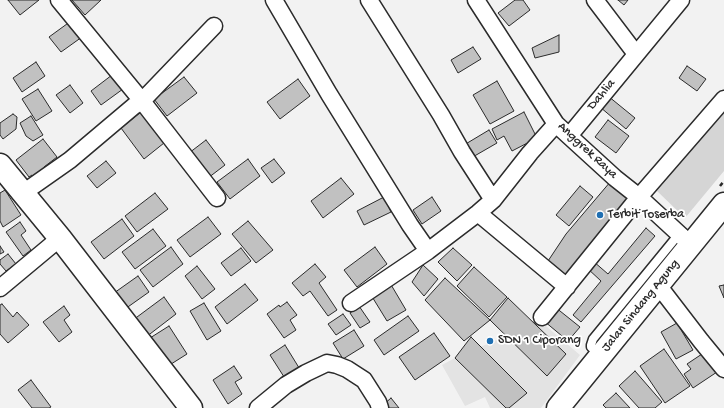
<!DOCTYPE html>
<style>
body{margin:0}
canvas{display:block;background:#f2f2f2}
</style>
<canvas width="724" height="408"></canvas>
<script>
const ctx = document.querySelector('canvas').getContext('2d');
ctx.lineJoin = 'round';
function fill(path, color) { ctx.fillStyle = color; ctx.fill(path, 'evenodd'); }
const toPath = rows => new Path2D(rows.map(r => 'M' + r).join(''));
function strokePath(path, color, width, dash) { ctx.strokeStyle = color; ctx.lineWidth = width; ctx.lineCap = dash ? 'butt' : 'round'; ctx.setLineDash(dash || []); ctx.stroke(path); }
function write(font, color, halo, rows, align = 'center') {
  ctx.font = font + ' "Gochi Hand",sans-serif'; ctx.lineWidth = 3.5; ctx.setLineDash([]); ctx.textBaseline = 'middle'; ctx.strokeStyle = halo; ctx.fillStyle = color; for (const [text, x, y, turn = 0] of rows) {
    ctx.save(); ctx.translate(x, y); ctx.rotate((+turn || 0) * Math.PI / 180); ctx.textAlign = isNaN(turn) ? turn : align; if (halo) ctx.strokeText(text, 0, 0); ctx.fillText(text, 0, 0); ctx.restore();
  }
}
const built = toPath([
 [540,321,580,355,541,408,490,408,485,397,465,406,442,365,455,358]
]);
const green = toPath([
 [724,113,724,171,685,218,657,191]
]);
const building = toPath([
 [8,0,39,0,20,15,8,0],
 [72,0,101,0,85,15,72,0],
 [515,0,523,0,530,10,509,26,498,13,515,0],
 [618,0,628,0,624,5,618,0],
 [71,21,82,37,61,52,49,37,71,21],
 [559,35,559,52,535,58,532,48,559,35],
 [473,47,481,59,458,73,451,60,473,47],
 [36,62,45,76,22,92,13,78,36,62],
 [687,66,706,79,697,91,679,78,687,66],
 [112,75,123,89,101,105,91,91,112,75],
 [184,77,197,93,167,116,154,99,184,77],
 [298,79,310,96,280,119,267,102,298,79],
 [497,81,514,111,490,124,473,95,497,81],
 [70,85,83,103,70,113,56,95,70,85],
 [38,89,52,111,36,121,22,99,38,89],
 [608,96,635,118,626,129,600,107,608,96],
 [141,112,164,143,144,159,121,128,141,112],
 [524,112,537,138,512,151,504,136,497,140,492,129,524,112],
 [13,114,17,117,16,129,3,139,0,135,0,123,13,114],
 [31,116,43,135,33,141,26,136,20,123,31,116],
 [608,120,629,136,616,153,595,137,608,120],
 [489,130,497,143,471,158,464,145,489,130],
 [43,139,57,157,44,167,46,170,35,178,32,175,29,177,16,160,43,139],
 [206,140,225,165,208,178,189,153,206,140],
 [248,159,260,176,230,199,217,182,248,159],
 [274,159,285,173,272,183,261,168,274,159],
 [106,161,116,173,97,188,87,176,106,161],
 [341,178,354,194,323,218,311,201,341,178],
 [611,181,632,195,566,277,548,261,566,234,611,181],
 [580,186,593,197,569,226,556,215,580,186],
 [5,190,21,215,3,227,0,221,0,193,5,190],
 [155,193,168,209,137,232,125,216,155,193],
 [384,197,391,212,364,225,357,211,384,197],
 [432,197,441,211,422,224,413,210,432,197],
 [208,217,221,234,190,257,177,240,208,217],
 [122,219,134,236,104,259,91,242,122,219],
 [248,221,273,250,256,263,232,234,248,221],
 [20,222,26,231,21,235,31,250,23,256,6,232,20,222],
 [646,228,655,236,581,322,573,315,601,281,587,268,593,261,608,274,646,228],
 [153,229,166,246,135,269,122,252,153,229],
 [0,246,4,252,0,254,0,246],
 [171,247,183,264,153,287,140,270,171,247],
 [375,247,387,264,357,287,344,270,375,247],
 [241,248,251,261,231,276,221,263,241,248],
 [453,248,472,265,457,281,438,262,453,248],
 [8,254,16,264,6,271,0,264,0,260,8,254],
 [315,264,326,277,319,283,337,310,328,316,310,291,303,296,292,283,315,264],
 [423,265,438,279,424,296,412,282,423,265],
 [197,266,215,289,202,299,185,276,197,266],
 [474,267,507,297,489,317,457,286,474,267],
 [138,276,149,292,125,309,114,293,138,276],
 [445,278,490,320,464,341,425,300,445,278],
 [390,283,406,310,387,321,371,295,390,283],
 [245,284,258,300,227,324,215,307,245,284],
 [724,285,724,298,719,286,724,285],
 [164,297,176,314,146,337,133,320,164,297],
 [508,298,566,354,547,376,490,320,508,298],
 [287,302,297,315,290,320,296,330,284,338,267,314,279,305,280,307,287,302],
 [204,303,221,331,207,340,190,311,204,303],
 [2,304,13,317,17,312,29,325,8,343,0,334,0,305,2,304],
 [64,306,70,315,64,320,72,332,59,342,43,322,64,306],
 [359,306,370,322,360,328,350,313,359,306],
 [555,307,580,327,568,341,544,321,555,307],
 [343,314,351,325,336,335,328,324,343,314],
 [408,316,419,331,384,355,374,340,408,316],
 [677,323,693,350,676,359,661,332,677,323],
 [169,326,187,354,168,366,150,338,169,326],
 [354,330,364,346,343,359,333,343,354,330],
 [434,333,450,356,415,380,399,357,434,333],
 [471,337,527,393,509,408,506,408,455,358,471,337],
 [285,345,301,371,286,380,270,355,285,345],
 [664,349,690,386,665,403,640,366,664,349],
 [705,352,720,370,693,388,684,374,691,369,687,364,705,352],
 [234,366,242,378,235,382,242,394,228,404,213,380,234,366],
 [635,371,662,402,655,408,639,408,619,386,635,371],
 [31,380,51,407,49,408,32,408,18,390,31,380],
 [616,393,630,408,606,408,603,405,616,393],
 [391,398,399,408,384,408,382,406,391,398]
]);
const path = toPath([
 [720,186,724,181]
]);
const lane = toPath([
 [600,355,591,347,591,345,593,339,679,234]
]);
const street = toPath([
 [59,0,142,101,217,198],
 [274,0,329,94,410,225,428,251],
 [369,0,441,115,462,152,493,200],
 [476,0,556,124,569,136,615,178,639,197,690,244],
 [595,0,636,54],
 [569,136,681,0],
 [23,193,70,160,134,106,142,101,214,26],
 [478,213,567,287],
 [658,285,701,341,724,369],
 [0,288,60,238],
 [351,303,428,251,478,213,493,200,530,153,556,124],
 [542,317,639,197,724,99],
 [258,408,286,385,306,373,327,363,337,365,347,369,364,380,378,402,380,408]
]);
const secondary = toPath([
 [0,165,60,238,191,408]
]);
const primary = toPath([
 [558,408,724,204]
]);
const markers = [
 [600,215,4,"#1f6fb2"],
 [490,341,4,"#1f6fb2"]
];
const streetNames = [
 ["Dahlia",602,95,-50],
 ["Anggrek Raya",587,151,43],
 ["Jalan Sindang Agung",641,306,-51]
];
const poiNames = [
 ["Terbit Toserba",608,215],
 ["SDN 1 Ciporang",498,341]
];
fill(built, '#e3e3e3');
fill(green, '#d5d5d5');
fill(building, '#c1c1c1');
strokePath(building, '#2b2b2b', 1);
strokePath(lane, '#2b2b2b', 11);
strokePath(street, '#2b2b2b', 19);
strokePath(secondary, '#2b2b2b', 25);
strokePath(primary, '#2b2b2b', 25);
strokePath(path, '#2b2b2b', 2.5, [4, 3]);
strokePath(lane, '#fff', 8);
strokePath(street, '#fff', 16);
strokePath(secondary, '#fff', 22);
strokePath(primary, '#fff', 22);
for (const [x, y, r, color] of markers) { const dot = new Path2D(); dot.arc(x, y, r, 0, 2 * Math.PI); ctx.fillStyle = color; ctx.fill(dot); strokePath(dot, '#fff', 1.5); }
write('13px', '#2b2b2b', '#fff', streetNames);
write('13px', '#2b2b2b', '#fff', poiNames, 'left');
</script>
